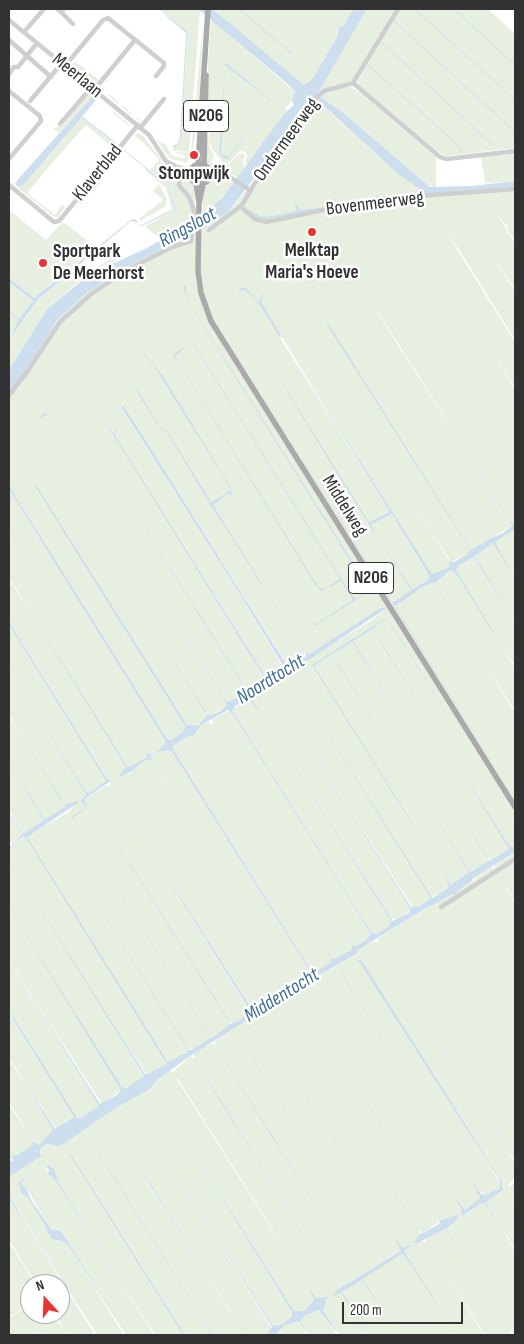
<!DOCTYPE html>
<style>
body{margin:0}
#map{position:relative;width:524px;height:1344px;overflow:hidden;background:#fff;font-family:"Sofia Sans Condensed",sans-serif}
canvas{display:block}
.frame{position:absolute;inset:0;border:10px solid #323232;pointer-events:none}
.north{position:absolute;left:20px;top:1274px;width:50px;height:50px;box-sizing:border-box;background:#fff;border:1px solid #adadad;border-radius:50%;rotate:340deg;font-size:14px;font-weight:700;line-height:20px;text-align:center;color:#323232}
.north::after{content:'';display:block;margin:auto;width:18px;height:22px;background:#e93436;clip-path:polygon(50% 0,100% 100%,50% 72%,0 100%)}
.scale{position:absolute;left:342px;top:1302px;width:121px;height:22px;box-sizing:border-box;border:2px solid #323232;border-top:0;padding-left:6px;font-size:15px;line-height:18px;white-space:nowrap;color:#323232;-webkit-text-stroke:4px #fff;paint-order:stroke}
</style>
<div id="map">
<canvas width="524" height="1344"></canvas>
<div class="frame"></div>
<div class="north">N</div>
<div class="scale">200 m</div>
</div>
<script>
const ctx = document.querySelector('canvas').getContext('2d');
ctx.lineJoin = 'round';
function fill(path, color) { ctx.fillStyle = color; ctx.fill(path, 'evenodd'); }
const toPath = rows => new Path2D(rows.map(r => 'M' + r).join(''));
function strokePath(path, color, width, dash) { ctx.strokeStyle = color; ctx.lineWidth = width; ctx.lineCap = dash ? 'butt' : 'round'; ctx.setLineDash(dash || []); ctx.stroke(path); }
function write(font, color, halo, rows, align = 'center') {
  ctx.font = font + ' "Sofia Sans Condensed",sans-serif'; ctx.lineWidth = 5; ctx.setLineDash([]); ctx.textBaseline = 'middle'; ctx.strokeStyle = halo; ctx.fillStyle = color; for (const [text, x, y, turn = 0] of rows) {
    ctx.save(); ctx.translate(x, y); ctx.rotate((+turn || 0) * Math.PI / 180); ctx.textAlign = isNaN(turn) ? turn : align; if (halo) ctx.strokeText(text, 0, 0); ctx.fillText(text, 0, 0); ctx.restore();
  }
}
const green = toPath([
 [159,9,200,10,189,152,174,151,172,148,180,141,187,31],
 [211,9,354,9,344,26,337,30,338,35,313,78,304,85],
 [367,9,396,9,354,80,328,88,317,95],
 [400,9,488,9,515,34,515,148,447,156,440,153,358,85,358,80],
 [211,19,295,92,294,98,285,109,287,111,247,165,245,163,247,155,245,152,240,151,230,162,224,164,212,149,209,137,211,113,209,113,208,106,208,63],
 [225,62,271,100,269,102,269,99,225,64,220,152,224,157,228,157,264,107,227,159,219,154],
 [203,22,199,115,192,152,191,152],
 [75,61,99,80,95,85,70,67],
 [349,86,361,93,436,157,436,188,426,184,340,110,320,97,323,93],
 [89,92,99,98,97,100,92,97,59,133,53,128,62,126],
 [313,97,398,174,427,194,515,187,515,241,506,227,510,223,506,225,496,213,515,243,515,289,483,241,515,291,515,340,460,251,446,232,515,342,515,388,493,354,515,390,515,525,510,521,448,424,512,526,471,550,398,436,470,550,469,553,451,562,372,440,450,564,448,569,434,575,430,573,282,337,280,338,389,510,388,514,393,515,429,575,428,580,411,589,405,595,395,601,391,599,236,354,395,607,396,603,431,583,435,584,443,596,435,582,450,569,455,572,473,600,456,572,457,566,473,557,481,568,475,554,491,543,495,545,495,541,515,529,515,576,511,571,515,578,515,621,510,614,515,623,515,666,483,617,515,668,515,711,465,633,515,713,515,821,508,811,515,823,515,847,510,848,501,834,509,850,492,861,487,856,489,863,469,872,451,885,396,799,450,886,438,895,430,896,430,899,418,907,413,908,273,689,411,909,401,919,392,919,295,767,391,921,390,925,377,934,371,932,232,709,249,699,254,703,251,697,257,690,369,622,387,608,382,609,379,605,380,609,332,641,308,655,303,649,305,658,292,665,287,664,147,442,122,405,119,405,240,594,283,668,270,678,266,677,170,523,248,650,265,681,256,689,247,690,203,621,246,691,243,696,227,702,119,529,226,702,226,706,210,716,205,711,207,717,200,724,188,726,115,614,185,726,184,731,171,740,167,739,88,616,165,740,165,745,157,750,171,750,311,973,289,991,274,997,270,996,270,1000,257,1009,251,1008,114,793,250,1012,233,1024,229,1021,230,1026,223,1031,212,1038,209,1036,209,1040,192,1050,188,1048,188,1052,169,1063,134,1009,167,1063,166,1065,147,1075,111,1022,144,1077,123,1089,95,1047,121,1090,102,1104,9,960,9,909,16,920,9,908,9,846,69,812,77,802,66,806,59,796,65,808,46,820,30,796,44,820,25,833,9,809,9,764,13,770,9,763,9,717,35,757,9,715,9,670,20,687,9,669,9,625,107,781,89,793,85,792,85,795,81,799,84,804,84,799,107,785,111,788,110,785,113,778,109,780,105,776,9,622,9,579,61,661,9,577,9,534,14,541,9,532,9,489,69,585,9,486,9,392,57,320,87,293,125,268,207,227,228,212,258,176,295,120,299,119],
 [372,302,447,421,447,422,386,326],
 [178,450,211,502,231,490,232,496,277,568,230,494,227,494,212,505,297,641,193,475],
 [43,588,145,750,148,754,151,753,152,761,291,983,151,760,146,760,131,771,131,774,128,772,118,777,127,768,114,747,129,767,146,758,147,754],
 [375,624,373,629,387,651,372,629,353,641,423,754,352,642,332,653,339,665,331,654,327,656],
 [82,117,117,143,112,150,109,148,111,146,86,125,52,163,27,193,55,215,62,205,65,207,58,217,54,217,17,187,22,185],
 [208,132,210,147,214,156,212,161,208,162,228,165,241,153,245,155,243,162,245,167,237,178,227,171,214,170,208,165,206,161],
 [138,133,142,135,161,159,163,167,174,178,186,195,192,211,191,222,160,239,145,226,177,210,170,187,150,170,159,160,147,146,134,135],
 [156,139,166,145,173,156,184,159,186,156,174,152,189,153,187,163,169,158],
 [515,152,515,181,485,183,481,157],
 [146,168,169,188,176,210,141,225,172,209,166,188,145,170],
 [216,176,226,178,234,183,217,203,202,216,204,188],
 [99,177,97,179,101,183,80,205,79,200],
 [186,178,194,185,196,214,193,200,181,183,182,179],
 [159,184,167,199,166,206,140,221,139,219,163,200,153,191],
 [9,210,46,240,62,223,66,224,95,247,34,298,9,278],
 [117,255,119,259,82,279,47,309,9,370,9,340,37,300,82,262,90,272],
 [9,282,33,302,9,337],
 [231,710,371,934,364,941,356,946,352,945,243,774,352,946,351,950,338,957,334,959,331,957,195,740,331,958,331,962,316,972,312,972,173,749,174,745,189,736,193,737,201,725,209,722,213,725,212,719],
 [9,811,23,834,9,844],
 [515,852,515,901,501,880,515,903,515,1161,380,948,515,1163,515,1177,508,1185,509,1187,515,1182,515,1204,510,1194,515,1206,515,1249,486,1202,504,1188,502,1182,400,1022,501,1184,500,1188,485,1195,477,1190,481,1196,479,1200,465,1210,458,1204,465,1215,480,1204,485,1203,515,1251,515,1335,510,1330,512,1335,485,1335,427,1245,484,1335,398,1335,363,1279,402,1252,406,1255,401,1247,401,1251,337,1290,331,1297,339,1292,342,1295,343,1290,362,1280,398,1335,339,1335,323,1310,328,1299,316,1298,308,1286,314,1300,304,1311,294,1311,155,1090,293,1314,283,1324,273,1326,133,1105,272,1329,266,1335,245,1335,239,1326,245,1335,213,1335,86,1134,212,1335,185,1335,67,1147,183,1335,155,1335,58,1182,55,1171,46,1167,48,1174,55,1180,154,1335,126,1335,62,1232,51,1229,25,1186,22,1185,20,1182,31,1175,18,1182,21,1192,29,1199,44,1224,50,1238,64,1242,68,1245,124,1335,97,1335,9,1195,9,1177,42,1154,40,1148,46,1144,58,1146,62,1145,116,1108,150,1089,157,1080,170,1071,173,1072,190,1056,194,1058,193,1054,210,1043,215,1045,215,1041,235,1027,252,1016,256,1018,257,1013,273,1004,276,1005,277,1002,292,991,297,992,298,988,314,978,317,979,317,976,358,954,358,950,366,945,374,941,378,943,377,940,380,937,421,911,453,894,457,895,457,892,472,879,476,882,475,878,478,875,491,867,495,869,494,865],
 [200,1068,299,1224,313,1247,224,1108],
 [176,1078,178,1079,280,1241,273,1231],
 [376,1118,441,1220,458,1216,446,1229,479,1281,445,1229,426,1238,426,1242,422,1241,415,1244,420,1236,417,1229,423,1233,440,1221],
 [113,1126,230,1310,236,1321,140,1171],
 [9,961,98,1104,98,1107,80,1118,76,1117,69,1106,9,1011],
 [9,1013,74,1116,56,1129,9,1057],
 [9,1059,53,1130,45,1141,39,1145,33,1141,32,1146,15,1156,9,1163,9,1105,29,1135,9,1102],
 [9,1199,30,1232,95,1335,68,1335,66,1332,67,1335,32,1335,56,1320,64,1329,55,1316,56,1320,31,1335,9,1335,9,1318,30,1305,30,1314,60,1314,60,1284,36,1284,9,1240],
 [9,1242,35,1284,30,1284,30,1304,9,1317],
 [317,1311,322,1312,337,1335,309,1335,300,1321,306,1315],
 [298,1321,307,1335,277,1335,284,1326]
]);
const water = toPath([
 [158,9,187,31,181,139,175,148,172,147,177,144,180,138,186,33],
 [198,9,211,9,221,16,304,85,313,78,338,35,338,28,344,26,350,14,354,9,367,9,317,95,340,110,430,187,471,186,515,181,515,187,427,194,398,174,314,97,304,109,300,110,273,154,228,212,207,227,125,268,87,293,57,320,26,371,9,392,9,370,47,309,90,274,147,248,203,215,222,198,284,114,294,105,292,101,295,92,289,85],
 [225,62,271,100,269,102,269,99,225,65,221,154,228,157,266,108,227,160,219,154],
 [92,97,96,100,81,118,22,186,17,186,15,184,19,178],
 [294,202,301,210,328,207,262,220,254,216,245,207,259,216,268,217,297,211],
 [135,219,139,223,131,221,37,300,9,340,19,319,33,301,9,282,9,278,34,298,131,220],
 [204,268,230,344,392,601,395,601,411,590,381,542,412,589,428,580,429,575,392,514,371,524,375,534,328,459,262,350,369,522,388,513,389,510,281,337,432,574,448,568,450,564,305,333,449,561,454,562,469,553,470,550,329,328,326,320,471,550,491,538,427,437,491,538,503,533,512,526,449,423,510,521,515,525,515,529,495,542,515,578,493,543,475,556,515,623,474,557,459,565,456,570,515,668,455,572,450,570,435,583,515,713,435,584,431,583,420,589,395,606,515,799,230,344],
 [261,273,255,281,263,295,261,302,281,335,279,336,260,305,246,290,237,291,241,288,246,288,258,302,260,301,262,295,255,281],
 [183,283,186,287,187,299,376,599,370,591,319,623,316,625,314,625,230,494,227,494,213,505,301,647,308,655,380,608,387,608,271,685,257,690,251,698,261,714,249,699,235,706,233,711,371,932,377,934,390,925,391,921,263,717,393,921,409,913,410,908,273,689,411,907,418,907,430,899,430,897,292,677,431,896,433,898,448,888,449,885,442,872,312,665,371,627,383,620,388,619,470,750,387,619,376,625,373,629,451,754,372,629,353,641,424,754,352,642,332,654,412,781,331,654,314,666,451,885,469,872,414,784,470,872,489,861,451,800,490,861,509,849,458,766,510,847,515,847,515,852,478,875,457,892,457,895,453,894,421,911,358,950,357,954,317,976,317,980,314,978,298,988,297,993,290,992,277,1002,277,1005,273,1004,190,1056,157,1080,150,1089,116,1108,62,1145,58,1146,46,1144,40,1149,41,1156,9,1177,9,1163,13,1160,12,1156,17,1155,32,1146,33,1141,39,1145,53,1130,9,1057,55,1129,74,1117,14,1021,9,1010,77,1118,80,1118,99,1106,9,960,100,1104,117,1095,121,1090,9,908,122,1087,126,1088,144,1076,13,866,145,1074,148,1074,167,1064,26,838,23,837,9,846,23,834,9,809,24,833,44,820,9,763,45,819,65,807,9,715,65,805,77,801,78,803,27,837,168,1062,188,1052,188,1050,49,828,189,1050,192,1050,210,1038,72,817,86,807,81,800,86,794,28,700,86,792,89,793,106,781,9,625,9,622,105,776,109,780,114,779,84,799,87,807,73,818,210,1037,212,1038,230,1024,131,866,96,809,231,1024,238,1021,250,1011,114,793,251,1008,257,1009,271,998,134,779,270,996,274,997,289,991,311,973,171,750,156,752,165,744,165,740,9,489,9,486,167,739,171,740,184,731,185,726,35,486,36,485,187,725,199,725,207,715,139,606,208,715,212,715,220,711,226,706,226,702,47,415,39,419,45,412,25,380,227,702,245,695,245,689,102,459,247,690,256,689,265,679,104,420,114,434,118,426,111,417,118,426,115,435,117,439,266,677,270,678,282,669,283,666,240,594,119,404,124,407,147,442,283,659,290,665,306,657,305,653,202,491,168,434,166,431,162,431,140,397,134,384,162,430,166,430,169,434,211,502,231,490,223,476,152,363,103,319,152,362,166,381,231,488,232,496,313,623,316,624,353,600,341,581,321,591,315,584,174,356,174,354,186,346,175,357,319,588,325,589,338,580,339,577,190,339,158,297,192,341,352,596,356,599,369,591,187,300],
 [228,710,232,712,371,934,364,941,356,946,352,945,243,773,352,946,351,950,338,957,334,959,331,957,195,740,331,958,331,962,315,972,312,972,173,749,174,745,189,736,193,737,201,725],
 [9,532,145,750,148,754,151,753,152,761,162,777,292,983,151,760,146,760,130,772,118,777,126,767,9,577,128,767,146,758,147,754],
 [380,947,501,1139,515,1163],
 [358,960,361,960,367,969,502,1182,503,1190,486,1202,515,1251,485,1203,480,1204,464,1215,461,1214,462,1210,455,1198,465,1210,480,1198,472,1182,481,1194,485,1195,500,1188,500,1181],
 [353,963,341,971,342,974,465,1171,340,972],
 [300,998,441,1220,458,1215,457,1220,446,1229,509,1329,445,1229,416,1244,414,1242,420,1234,280,1010,420,1233,423,1233,439,1224,440,1220],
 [259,1024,314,1109,392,1233,300,1088],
 [239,1037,371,1246,246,1049],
 [218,1050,221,1054,349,1258,269,1132],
 [197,1064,218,1096,327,1270,224,1108],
 [155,1090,294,1311,304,1311,314,1300,308,1286,316,1298,328,1297,323,1310,339,1335,319,1310,306,1315,300,1321,309,1335,298,1321,284,1326,276,1335,266,1335,272,1327,132,1104,273,1326,283,1324,292,1316,292,1312],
 [112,1126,153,1188,245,1335],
 [86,1134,112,1174,213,1335,212,1335],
 [65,1147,78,1165,185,1335,183,1335],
 [49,1165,55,1171,58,1182,155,1335,55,1180,48,1174,49,1170,46,1167],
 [31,1174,21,1182,22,1185,26,1187,30,1198,51,1229,62,1232,126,1335,68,1245,62,1241,51,1239,44,1224,29,1199,21,1192,18,1182],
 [9,1195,20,1214,97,1335,9,1199],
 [394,1236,402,1248,412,1245,405,1250,405,1253,457,1335,403,1253,363,1279,398,1335,362,1280,342,1292,369,1335,341,1293,331,1297,337,1290,401,1251]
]);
const stream = toPath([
 [239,9,293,54],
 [415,9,515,100],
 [454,9,515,65],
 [394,21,515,132],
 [381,42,493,145],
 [368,65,460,147,461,152],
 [72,66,93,83],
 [109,95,118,103],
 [122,106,131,114],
 [113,112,129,125],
 [81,116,116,143],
 [137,118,139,120],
 [124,150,169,187,176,210,140,226],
 [9,312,20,321]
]);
const minor = toPath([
 [57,9,61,12,64,9],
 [61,12,73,24],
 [9,20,149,135,169,166,191,176],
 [24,32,44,9],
 [9,40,51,77],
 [65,66,103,20,108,18,164,63,164,66,156,76],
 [9,74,14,67,18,67,37,43],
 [353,83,440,157,447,159,515,151],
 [94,90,135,40],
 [9,91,40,116,41,121,9,159],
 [30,101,62,63],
 [60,124,91,88],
 [140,128,164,99],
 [168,162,177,167,191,170],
 [209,171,221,171,251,191],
 [210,176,226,174],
 [9,185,54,222,59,221,138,125],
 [241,207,255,219,266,222,376,199,515,189],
 [209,230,242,205,253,186,318,96,324,91,353,83,398,9],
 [9,395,27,372,60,322,91,294,127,270,172,247,191,241,194,211,189,197,179,185,181,169],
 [441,907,515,859]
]);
const major = toPath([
 '190 174a10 10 0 1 1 20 0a10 10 0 1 1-20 0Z',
 [198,165,208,9],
 [204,165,206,75],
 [196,183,199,202],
 [203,184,199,204,198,271,201,293,211,321,515,807]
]);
const markers = [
 [194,155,5,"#e93436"],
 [312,232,5,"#e93436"],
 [43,263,5,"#e93436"]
];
const shields = [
 [206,116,45],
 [371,578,45]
];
const shieldNames = [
 ["N206",206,116],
 ["N206",371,578]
];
const streetNames = [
 ["Meerlaan",77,76,39],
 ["Ondermeerweg",287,140,-54],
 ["Klaverblad",98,173,-51],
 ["Bovenmeerweg",375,204,-7],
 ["Middelweg",344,506,58]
];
const poiNames = [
 ["Stompwijk",194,174],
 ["Melktap",312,251],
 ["Maria's Hoeve",312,273],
 ["Sportpark",53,252,"left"],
 ["De Meerhorst",53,274,"left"]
];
const waterNames = [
 ["Ringsloot",188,228,-29],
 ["Noordtocht",271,680,-32],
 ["Middentocht",282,996,-32]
];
fill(green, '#e7efe1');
fill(water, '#cddfee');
strokePath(stream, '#cddfee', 1);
strokePath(minor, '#cfcfcf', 4.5);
strokePath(major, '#aaa', 5.5);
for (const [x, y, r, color] of markers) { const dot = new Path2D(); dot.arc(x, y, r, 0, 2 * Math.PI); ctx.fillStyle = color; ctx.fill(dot); strokePath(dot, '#fff', 2); }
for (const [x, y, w] of shields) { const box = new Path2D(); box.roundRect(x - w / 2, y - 15.5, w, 31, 4); ctx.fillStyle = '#fff'; ctx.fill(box); strokePath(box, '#323232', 1); }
write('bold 18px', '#323232', null, shieldNames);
write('19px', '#323232', '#fff', streetNames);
write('bold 19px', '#323232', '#fff', poiNames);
write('italic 20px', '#3d6f97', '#fff', waterNames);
</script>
